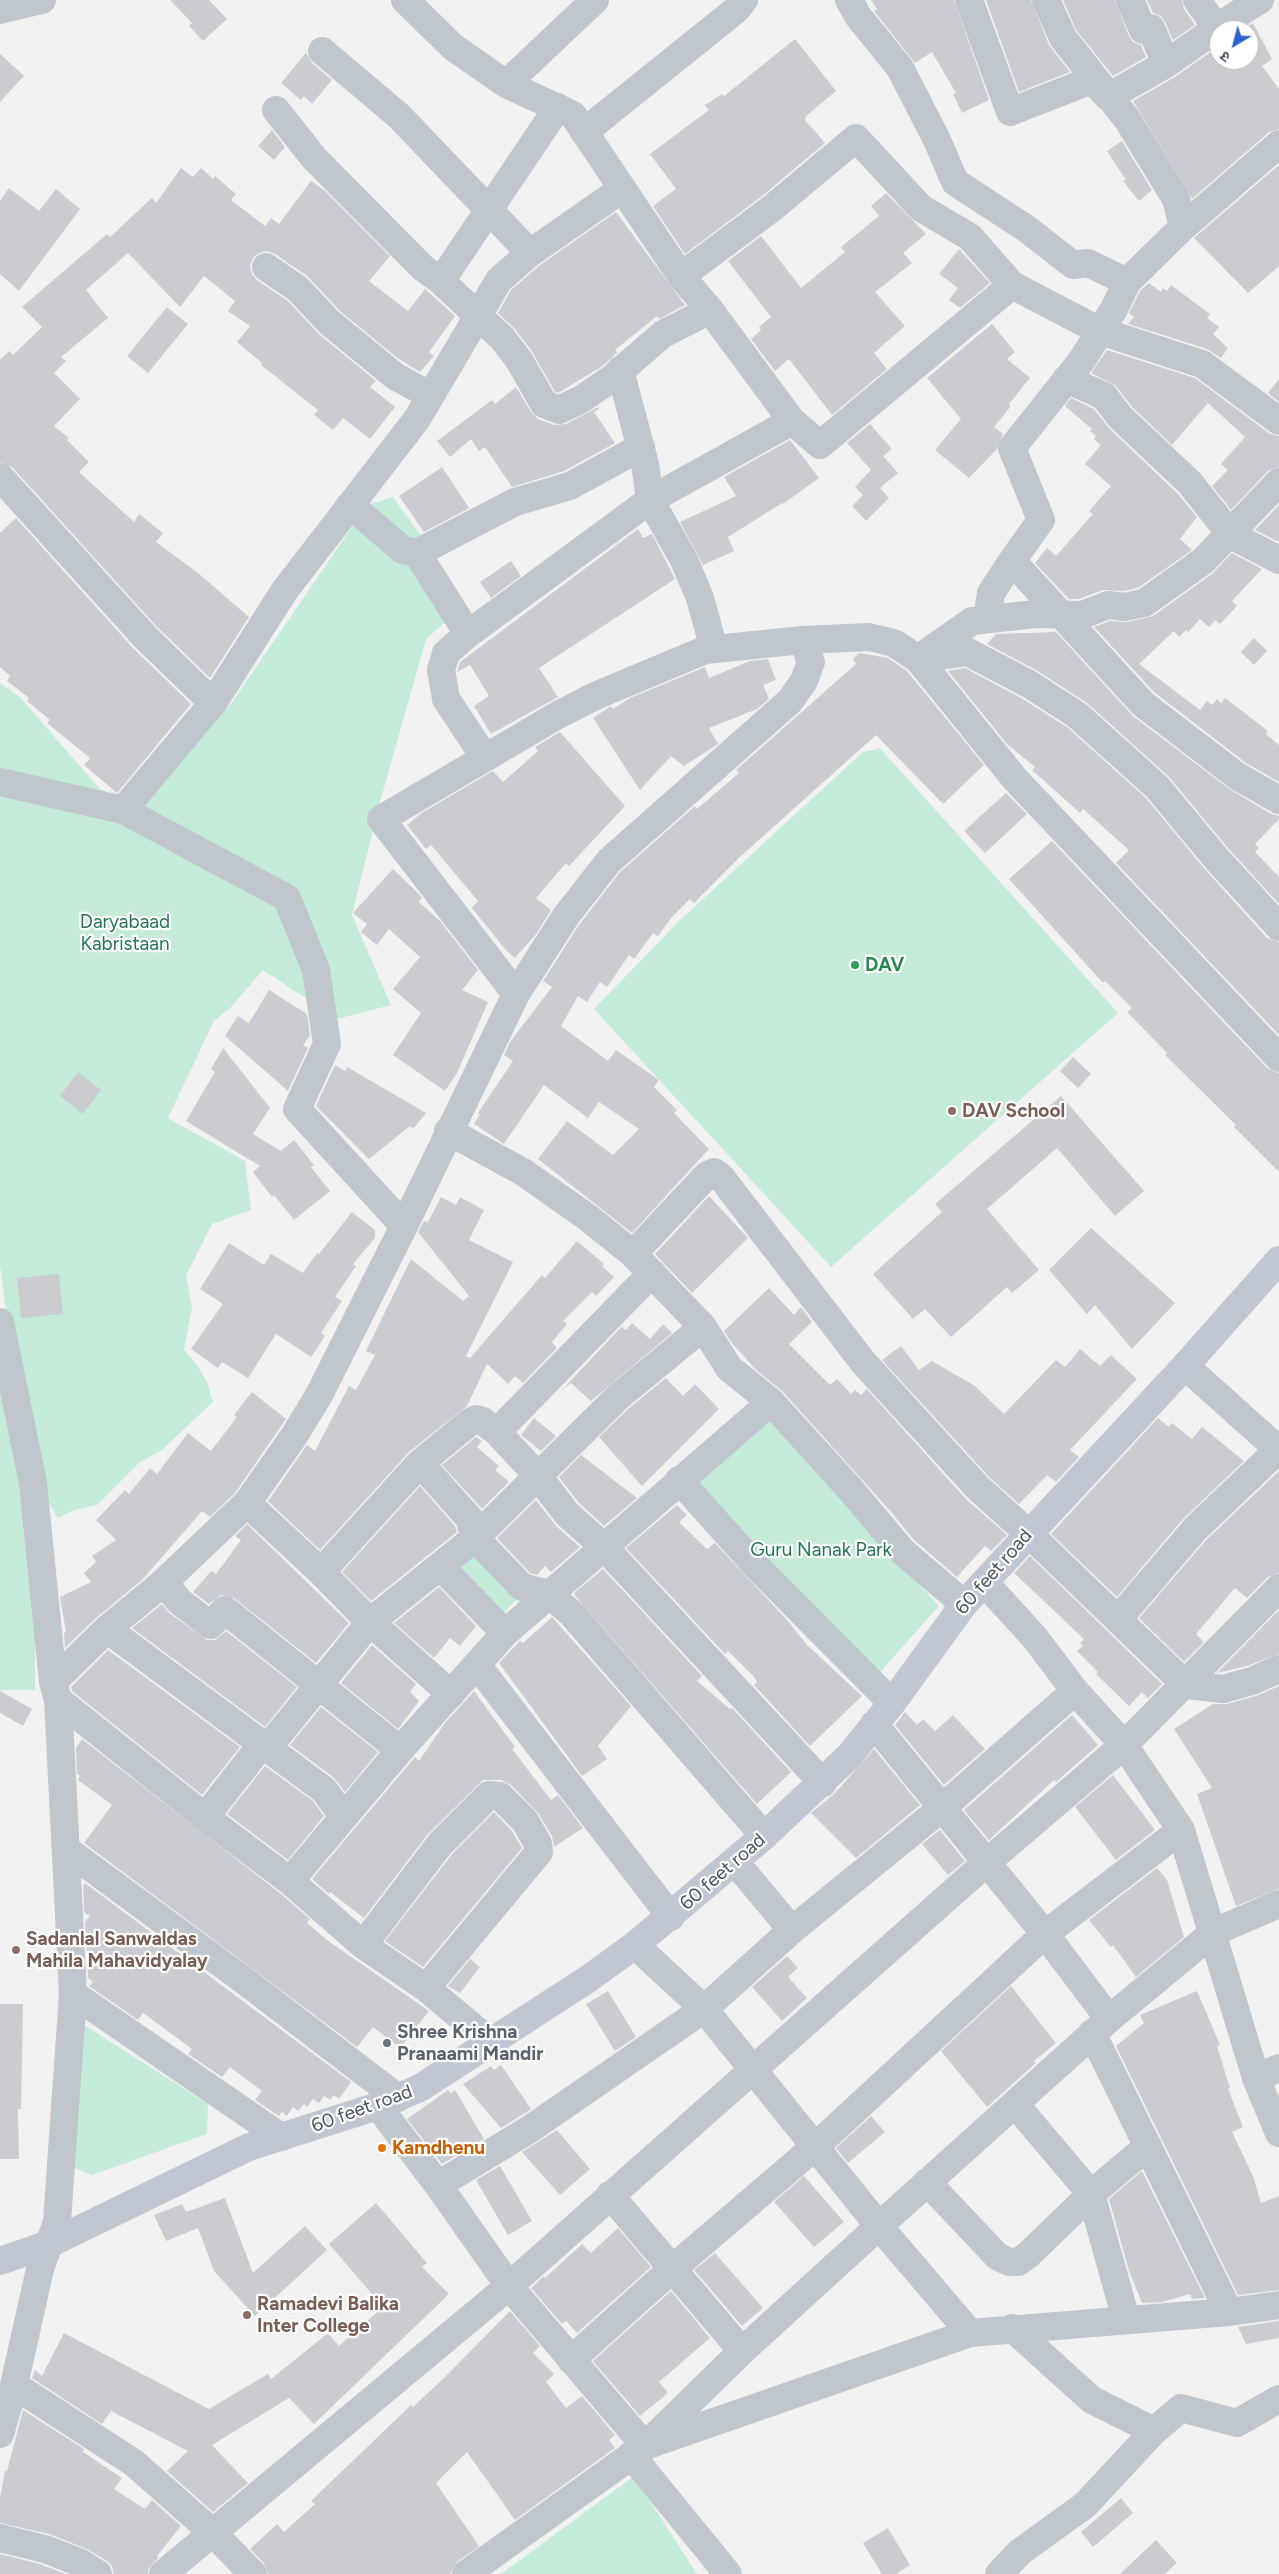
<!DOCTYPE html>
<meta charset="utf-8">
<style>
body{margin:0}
#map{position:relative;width:1279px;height:2574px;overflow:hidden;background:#f2f1f1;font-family:Figtree,"Noto Sans Devanagari",sans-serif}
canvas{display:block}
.north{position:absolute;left:1209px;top:20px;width:50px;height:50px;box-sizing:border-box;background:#fff;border:1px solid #b7b9be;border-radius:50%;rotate:217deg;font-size:14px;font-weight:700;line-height:20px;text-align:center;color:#4a515c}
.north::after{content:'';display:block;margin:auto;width:18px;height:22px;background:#2e60cf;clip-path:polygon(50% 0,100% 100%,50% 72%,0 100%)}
</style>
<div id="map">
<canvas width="1279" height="2574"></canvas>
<div class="north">उ</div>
</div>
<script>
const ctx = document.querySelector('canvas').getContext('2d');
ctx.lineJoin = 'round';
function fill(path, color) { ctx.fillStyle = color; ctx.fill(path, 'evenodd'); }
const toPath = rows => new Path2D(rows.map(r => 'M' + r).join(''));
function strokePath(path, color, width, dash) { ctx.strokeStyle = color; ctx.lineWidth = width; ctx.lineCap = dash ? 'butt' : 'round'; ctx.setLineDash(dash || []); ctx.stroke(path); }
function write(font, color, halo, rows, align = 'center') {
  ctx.font = font + ' Figtree,sans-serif'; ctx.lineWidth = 4.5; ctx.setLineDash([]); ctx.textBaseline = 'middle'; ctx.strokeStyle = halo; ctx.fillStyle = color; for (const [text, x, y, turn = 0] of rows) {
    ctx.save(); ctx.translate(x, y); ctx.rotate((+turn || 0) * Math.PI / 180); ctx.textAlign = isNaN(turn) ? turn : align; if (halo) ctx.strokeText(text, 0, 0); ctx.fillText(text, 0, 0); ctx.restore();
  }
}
const green = toPath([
 [393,497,430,548,462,608,426,639,380,802,352,915,391,1005,337,1019,263,970,231,1007,214,1021,168,1118,245,1161,251,1210,212,1224,186,1276,192,1307,184,1350,198,1366,207,1382,213,1402,163,1449,139,1463,97,1505,74,1510,58,1518,43,1494,10,1342,0,1265,0,683,20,697,99,788,138,808,233,701,367,505],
 [880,748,1118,1013,831,1267,594,1009,679,921,863,752],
 [0,1349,20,1468,35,1633,35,1690,0,1690],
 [769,1419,939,1606,874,1679,693,1481],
 [474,1552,521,1595,499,1618,455,1568],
 [81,2023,208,2104,207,2134,92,2175,73,2167],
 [634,2476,697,2574,501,2574]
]);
const building = toPath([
 [170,0,209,0,227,19,203,41,189,26,192,23],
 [871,0,954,0,989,100,962,113,953,94,956,93,932,52,915,63,874,11,877,9],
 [986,0,1031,0,1049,45,1070,72,1019,92],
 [1063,0,1115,0,1129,36,1133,42,1141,45,1146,57,1113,76,1076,30],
 [1147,0,1182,0,1184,9,1195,25,1173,40,1165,22,1161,16,1153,13],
 [1253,23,1272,59,1262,66,1279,89,1279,129,1269,132,1192,199,1133,101,1175,77,1219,46,1219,60,1249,60,1249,30,1242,30],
 [795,39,836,91,806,116,805,120,825,143,761,197,685,254,653,206,676,189,650,154,709,110,705,105,722,94,724,96],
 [306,53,312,63,332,80,312,104,304,96,301,100,281,83],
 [0,54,24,76,0,102],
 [272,130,285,147,274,160,258,146],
 [1122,141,1152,190,1139,201,1123,181,1126,180,1107,151],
 [1279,165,1279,266,1248,293,1194,238],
 [181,168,193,177,201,168,213,179,215,176,236,194,231,200,265,226,271,218,279,224,311,181,324,190,390,256,369,281,408,311,425,289,455,316,429,352,434,356,420,372,396,357,340,311,307,276,275,254,267,251,259,253,253,258,250,266,252,274,257,280,288,301,319,334,376,381,370,387,395,407,370,439,343,418,333,430,314,415,318,410,261,365,262,363,237,342,250,326,228,311,235,301,204,276,180,307,128,253,86,290,108,318,61,357,66,361,54,373,80,399,54,426,69,438,67,440,89,462,79,472,134,522,139,514,163,533,156,542,198,573,249,617,210,678,156,626,12,467,0,462,0,360,9,351,13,355,42,327,22,307,107,234,110,237,152,198,156,203],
 [9,188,39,211,56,189,80,209,19,291,0,274,0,201],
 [886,193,926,234,903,253,912,263,875,292,905,326,874,353,887,369,832,415,789,359,775,371,751,339,761,330,759,327,771,317,728,261,761,236,801,288,845,252,841,247,879,216,871,206],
 [616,212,685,305,659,319,657,316,615,350,617,353,601,367,558,393,555,392,531,350,514,328,498,313,511,290,540,265],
 [959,249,990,283,960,308,949,300,958,288,939,274],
 [1149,283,1161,292,1163,288,1167,291,1171,285,1210,314,1207,318,1219,327,1213,334,1228,348,1221,358,1207,349,1128,324,1134,317,1129,313,1140,291],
 [167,307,188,324,148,373,127,356],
 [992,324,1015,352,1007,359,1030,378,1009,404,1011,406,994,427,1003,434,997,449,969,478,935,450,961,419,927,378],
 [1107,350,1195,378,1270,434,1279,436,1279,467,1268,471,1231,510,1212,486,1228,470,1221,464,1245,437,1208,403,1172,445,1132,407,1116,386,1091,373],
 [1279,379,1279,402,1268,393],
 [516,387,531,412,538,419,554,425,566,424,598,407,599,409,594,412,615,443,564,471,512,487,485,447,479,451,471,439,450,457,437,441,492,400,495,404],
 [1071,398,1094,409,1109,428,1178,494,1197,517,1180,539,1192,550,1138,588,1123,591,1103,590,1079,599,1069,599,1035,563,1047,548,1056,556,1093,514,1089,511,1111,486,1085,464,1101,445,1094,439,1096,436,1090,431,1092,429,1065,406],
 [870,424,892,449,883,456,898,473,880,488,889,498,866,521,852,506,863,495,855,487,871,470,847,443],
 [790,440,819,478,783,504,782,503,728,537,734,551,703,565,680,522,736,496,724,477],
 [442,467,469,508,424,532,399,496],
 [1279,505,1279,542,1255,530],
 [16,518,133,648,191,704,117,793,84,765,90,758,47,723,50,720,27,701,29,698,7,681,10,676,0,667,0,533],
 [638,529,643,538,652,534,675,579,539,668,558,697,491,734,474,706,489,696,470,665,457,672,460,662],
 [1232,553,1262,569,1232,601,1237,606,1220,624,1215,620,1209,627,1200,619,1188,632,1186,630,1179,637,1174,631,1139,664,1200,710,1207,701,1212,705,1217,699,1221,703,1225,698,1268,731,1266,734,1279,745,1279,782,1246,763,1154,692,1094,627,1110,621,1127,622,1153,616,1212,574],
 [511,561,521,576,491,598,480,582],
 [1056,632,1133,716,1228,788,1271,814,1279,816,1279,819,1255,844,1259,848,1255,852,1279,877,1279,904,1227,847,1169,777,1087,703,1036,670,987,644,996,634],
 [1254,638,1267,651,1254,665,1241,652],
 [859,653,888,658,907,671,984,765,943,804,876,735,741,856,694,903,690,899,672,917,658,936,653,933,634,959,629,955,607,987,600,982,587,1002,578,996,561,1026,608,1061,616,1050,659,1080,654,1087,677,1110,674,1113,709,1149,632,1233,538,1159,567,1121,613,1155,639,1129,599,1102,588,1118,544,1085,504,1144,474,1124,480,1114,478,1113,513,1061,504,1055,510,1042,552,987,543,981,579,925,620,872,695,806,697,809,739,773,736,770,856,664,853,659],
 [768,659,776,680,763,685,769,699,757,709,709,728,718,744,684,766,671,756,640,790,593,718,611,706,613,709,630,698,705,667,709,678,750,661],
 [965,668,1021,698,1067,727,1146,798,1203,867,1267,938,1279,942,1279,1035,1116,863,1129,850,1083,809,1080,813,1032,770,1035,767,1007,744,948,671],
 [560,732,625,806,569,866,566,863,536,898,551,910,537,933,515,958,505,949,472,908,478,901,431,845,426,849,407,825,423,812,493,771,503,782,538,751,535,747],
 [1006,793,1027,814,985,853,964,831],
 [1052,841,1268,1069,1279,1073,1279,1172,1234,1127,1236,1125,1165,1055,1167,1053,1127,1012,1132,1008,1105,981,1103,983,1009,879],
 [393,869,419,894,422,898,419,902,441,922,478,970,462,990,488,1002,457,1073,445,1091,393,1055,421,1013,393,989,420,957,389,929,377,945,361,932,367,924,353,913],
 [269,990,307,1014,310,1035,303,1046,308,1048,288,1091,225,1036,238,1016,249,1023],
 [223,1048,270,1108,253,1134,281,1151,294,1140,314,1165,311,1167,330,1191,294,1220,274,1195,272,1197,253,1172,260,1166,186,1121,215,1072,211,1069],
 [1073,1057,1091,1074,1078,1088,1060,1071],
 [335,1065,345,1071,347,1067,426,1113,413,1129,410,1126,369,1159,316,1106],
 [78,1072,101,1090,83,1114,60,1096],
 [1061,1096,1144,1191,1115,1216,1057,1148,987,1209,1039,1270,1012,1293,1007,1287,951,1337,925,1309,913,1319,873,1274,942,1212,935,1204],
 [709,1196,748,1238,692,1293,655,1254],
 [441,1197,456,1205,460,1197,484,1210,469,1240,513,1262,466,1356,470,1358,542,1275,545,1278,577,1241,604,1264,602,1266,614,1277,596,1296,592,1292,563,1321,567,1324,552,1342,557,1348,523,1383,515,1376,508,1384,487,1364,467,1406,409,1452,320,1550,268,1501,307,1445,315,1451,349,1386,356,1390,375,1355,366,1351,411,1259,463,1301,469,1296,418,1232,424,1221,428,1222],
 [352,1212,375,1230,375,1238,353,1264,356,1266,335,1297,342,1301,321,1333,325,1336,311,1357,276,1334,248,1378,222,1362,218,1368,191,1349,223,1304,200,1289,229,1243,264,1265,271,1254,303,1273,317,1253,319,1254],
 [1091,1228,1175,1303,1132,1349,1095,1305,1087,1314,1049,1270],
 [59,1274,63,1314,21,1318,17,1278],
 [769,1288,794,1315,801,1307,812,1322,789,1344,830,1385,837,1379,851,1394,855,1390,861,1395,867,1389,966,1499,1007,1535,991,1551,985,1546,957,1577,913,1539,892,1513,782,1391,756,1370,731,1342,724,1331],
 [632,1323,650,1339,663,1324,672,1333,591,1401,571,1383,560,1392,621,1327,626,1330],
 [901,1346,919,1370,932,1361,975,1386,1004,1414,1056,1360,1065,1367,1080,1349,1100,1366,1111,1355,1137,1379,1070,1450,1079,1457,1056,1482,1047,1475,1019,1504,989,1477,882,1360],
 [666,1378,683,1396,695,1384,719,1409,642,1486,599,1437,628,1409],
 [252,1392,286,1419,235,1493,210,1517,202,1511,143,1579,96,1618,65,1648,64,1633,66,1632,60,1597,91,1582,84,1573,96,1562,92,1556,116,1540,96,1520,125,1490,129,1494,150,1468,157,1474,188,1433,211,1451,237,1417,234,1415],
 [534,1418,556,1436,541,1451,521,1435],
 [1158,1418,1169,1427,1172,1423,1192,1439,1202,1427,1244,1461,1183,1519,1117,1597,1051,1534],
 [476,1437,482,1441,477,1447,499,1466,495,1470,509,1482,482,1509,442,1465],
 [581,1455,637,1498,604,1526,579,1503,559,1477],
 [1279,1471,1279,1573,1268,1577,1247,1598,1235,1588,1196,1634,1204,1642,1184,1662,1139,1618,1206,1540],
 [420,1486,455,1526,457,1532,371,1601,342,1572],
 [536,1500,556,1526,580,1547,551,1572,545,1566,537,1575,530,1573,497,1538],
 [677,1505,687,1515,679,1522,707,1549,715,1543,787,1620,807,1645,862,1696,810,1746,754,1685,757,1682,754,1677,728,1651,725,1654,626,1548],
 [247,1524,349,1623,316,1663,234,1598,221,1595,209,1604,193,1592,211,1571,216,1574,241,1540,235,1536],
 [1030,1556,1162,1684,1148,1698,1142,1692,1129,1706,1096,1674,1098,1672,1077,1651,1083,1646,1080,1643,1084,1639,1014,1573],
 [603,1569,702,1676,697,1681,730,1709,732,1708,791,1772,757,1804,576,1597,574,1593],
 [439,1587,476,1626,460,1646,450,1638,434,1658,394,1623],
 [162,1604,169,1613,207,1640,215,1640,226,1631,297,1687,265,1727,132,1628],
 [1279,1610,1279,1654,1247,1666,1217,1673],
 [552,1617,631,1706,598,1746,607,1759,582,1776,499,1663,520,1641,523,1643],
 [372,1645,416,1684,410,1692,419,1701,398,1729,341,1683],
 [108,1650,240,1747,202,1795,72,1691,71,1687],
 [1279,1686,1279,1889,1236,1906,1197,1794,1212,1788,1174,1729,1213,1704,1227,1704,1256,1696],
 [0,1691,32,1709,23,1726,0,1713],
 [474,1691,515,1747,512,1749,551,1800,558,1795,583,1828,554,1847,552,1836,538,1813,511,1785,501,1780,483,1780,428,1834,364,1918,330,1892,329,1894,312,1879,415,1757,419,1761,445,1723],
 [321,1707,378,1752,345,1792,333,1777,290,1745],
 [905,1712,917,1725,923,1719,935,1731,953,1715,985,1749,944,1785,895,1725],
 [1072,1715,1098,1745,1056,1782,1054,1780,989,1840,964,1810],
 [82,1739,280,1893,310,1919,307,1923,327,1940,429,2011,400,2048,373,2027,357,2047,84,1843,112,1805,78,1780,80,1776,77,1774,76,1748],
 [874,1749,920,1805,856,1858,811,1813,834,1794],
 [265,1766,313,1801,324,1816,288,1860,227,1814],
 [1113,1775,1155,1830,1116,1860,1075,1807],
 [494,1812,512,1831,522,1848,423,1967,385,1941,452,1854],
 [940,1830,965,1861,948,1875,922,1844],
 [1157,1868,1167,1880,1184,1937,1136,1977,1113,1945,1111,1947,1089,1920],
 [85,1883,351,2082,339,2099,334,2095,330,2100,324,2096,319,2103,313,2099,307,2107,304,2104,298,2111,293,2107,287,2116,282,2112,279,2116,255,2100,262,2091,230,2067,222,2077,188,2054,192,2049,143,2013,138,2020,89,1986,93,1982,88,1978,87,1958,89,1955,87,1953,85,1922,90,1916,84,1912,83,1886],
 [787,1956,798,1968,788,1977,807,1998,782,2021,752,1987],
 [470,1959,480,1967,460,1993,448,1986],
 [1011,1986,1056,2043,1034,2061,1036,2063,987,2107,941,2051],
 [608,1991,636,2037,615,2051,586,2004],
 [1197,1991,1220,2045,1217,2046,1230,2088,1228,2089,1243,2127,1232,2132,1253,2176,1261,2203,1279,2196,1279,2290,1238,2295,1116,2046,1144,2023,1140,2015],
 [0,2004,23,2004,21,2109,18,2109,19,2159,0,2159],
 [501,2065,531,2109,501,2128,463,2084,491,2066,494,2070],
 [448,2090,451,2093,455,2090,484,2139,442,2164,407,2119],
 [871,2116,885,2132,848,2163,836,2148],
 [557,2130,590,2169,560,2195,522,2152],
 [500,2166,532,2221,508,2235,476,2180],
 [1142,2171,1205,2298,1192,2299,1190,2294,1162,2302,1142,2303,1129,2271,1109,2199],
 [804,2176,844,2222,814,2247,774,2202],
 [225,2198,253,2273,305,2226,327,2250,255,2316,214,2271,198,2228,166,2241,154,2215,182,2204,186,2212],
 [376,2203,427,2263,422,2267,449,2294,314,2424,289,2398,212,2445,248,2483,213,2512,167,2471,188,2451,111,2411,102,2424,32,2378,35,2370,42,2376,64,2333,209,2409,268,2374,271,2379,328,2333,339,2346,383,2307,329,2244],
 [618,2228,651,2267,577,2333,566,2321,562,2324,531,2288,544,2276,545,2278,582,2244,591,2253],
 [715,2253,763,2308,742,2326,694,2270],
 [671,2291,710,2338,659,2382,668,2393,640,2416,593,2361],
 [510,2311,540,2346,533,2353,554,2374,546,2382,566,2408,582,2396,615,2435,609,2440,615,2448,515,2520,467,2452,436,2483,479,2546,457,2562,450,2574,268,2574,264,2563,250,2549,277,2524,284,2532,315,2504,311,2501,411,2405,413,2407,444,2378],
 [1279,2321,1279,2338,1246,2344,1238,2327],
 [23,2410,84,2449,83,2452,122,2478,114,2489,145,2509,152,2500,181,2526,157,2556,159,2557,149,2568,148,2574,114,2574,112,2566,107,2561,87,2549,49,2534,0,2523,0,2498,5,2471,7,2471],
 [1121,2498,1133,2513,1093,2547,1081,2532],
 [888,2528,910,2565,896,2574,882,2574,863,2543],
 [1156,2540,1177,2563,1165,2574,1120,2574],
 [0,2554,40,2564,66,2574,0,2574]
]);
const street = toPath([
 [405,0,453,47,506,84,573,115,681,276,710,310,792,421,820,445,1012,285,1100,331,1202,364,1279,421],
 [849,0,858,16,900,68,937,140,955,182,1027,229,1073,265,1088,263,1127,282],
 [969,0,1010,112,1092,80,1108,97,1166,64,1233,17,1260,0],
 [1046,0,1063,38,1127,119,1176,199,1183,227,1127,282,1114,309,1082,360,1012,448,1041,520,1012,561,1143,704,1237,776,1279,800],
 [1130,0,1143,30,1151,28,1166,64],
 [1197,0,1218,30],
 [0,10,42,0],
 [322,51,399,116,530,253],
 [506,84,595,0],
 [276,110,314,158,423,268,441,281,502,338,519,360,544,404,559,410,580,400,611,379,663,334,710,310],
 [584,132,737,9,744,0],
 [1183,227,1279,144],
 [266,267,298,289,329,322,396,377,430,395],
 [681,276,771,209,856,138,921,208,970,237,1012,285],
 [441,281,558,107],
 [620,370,645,464,650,500,684,560,700,598,714,649],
 [1066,379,1104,396,1120,417,1190,483,1231,535,1279,560],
 [0,477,145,637,213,703],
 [350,505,403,550,417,553,515,502,570,486,641,447],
 [417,553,468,634],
 [987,619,991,593,1012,561],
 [922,656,972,621,1035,614,1082,615,1108,605,1124,607,1144,603,1203,561,1279,482],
 [918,659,968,652,1029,684,1077,715,1157,787,1215,857,1279,927],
 [485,758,446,699,441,670,446,653,468,634,650,500,792,421],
 [0,782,123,810,287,898,316,970,327,1044,297,1109,404,1226],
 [123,810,213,703,285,590,417,419,499,280,530,253,622,189],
 [516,994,381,819,558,715,595,696,705,650,803,640,869,637,894,643,918,659,1015,779,1279,1058],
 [448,1131,523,1172,587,1217,633,1254,703,1327,729,1368,771,1402,850,1489,903,1552,964,1604],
 [633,1254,707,1175,714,1172,721,1177,863,1362,978,1488,1028,1533,1186,1685,1223,1689,1252,1681,1279,1669],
 [652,1273,497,1432,538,1476,567,1514,603,1546,823,1783],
 [0,1322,33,1483,53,1682,58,1700,73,1994,57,2222,40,2269,14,2385,0,2434],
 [1185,1366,1279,1450],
 [420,1463,469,1518,475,1538,522,1587,549,1594,572,1614,764,1836],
 [679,1480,757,1567,892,1703],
 [247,1503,321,1572,370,1622,451,1694],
 [441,1567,505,1633],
 [321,1572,420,1463,470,1422,476,1419,483,1421,497,1432],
 [164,1582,179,1601,210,1625,225,1610,400,1750],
 [984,1582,1035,1638,1075,1691,1124,1745,1181,1830,1256,2078,1279,2133],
 [1119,1618,1195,1529,1279,1449],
 [107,1629,324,1790,343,1816],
 [477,1665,671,1917],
 [53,1682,107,1629,164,1582,247,1503,294,1436,319,1395,404,1226,516,994,566,916,609,861,790,701,804,681,811,662,803,640],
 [58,1700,205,1817,290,1881,363,1945,426,1988,492,2043],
 [874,1724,1045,1934,1109,2019],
 [205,1817,263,1743,270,1745,274,1740,370,1622,475,1538,618,1397,703,1327],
 [67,1850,246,1982,398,2098],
 [735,1862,792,1930,943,1807,1075,1691],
 [290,1881,400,1750,505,1633,771,1402],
 [363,1945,440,1844,489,1795,500,1796,525,1821,538,1844,539,1852,426,1988],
 [635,1945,704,2009,879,2226,970,2333],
 [73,1994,281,2137],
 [1092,2033,1229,2312],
 [1256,2078,1279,2068],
 [1015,2104,1091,2194,1126,2319],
 [378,2106,438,2185,509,2286,645,2446,970,2333,1229,2312,1279,2305],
 [927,2182,997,2256,1009,2262,1018,2262,1028,2255,1091,2194,1148,2146],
 [438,2185,530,2129,704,2009,792,1930],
 [610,2195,742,2351],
 [1012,2328,1092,2400,1154,2431,1181,2408,1237,2423,1279,2399],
 [571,2360,672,2269,817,2145,1045,1934,1181,1830],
 [14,2385,134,2463,212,2532,253,2574],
 [631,2455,728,2574],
 [0,2538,45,2549,81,2563,98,2574],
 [163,2574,509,2286,986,1863,1124,1745,1279,1588],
 [466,2574,645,2446,742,2351,879,2226,1109,2019,1214,1932,1279,1904],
 [999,2574,1020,2552,1085,2505,1154,2431]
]);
const secondary = toPath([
 [0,2261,49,2244,249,2147,378,2106,420,2088,588,1979,635,1945,764,1836,849,1756,892,1703,964,1604,1185,1366,1279,1260]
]);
const markers = [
 [855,965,5,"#2e9e5b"],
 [952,1111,5,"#8d6e63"],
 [16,1950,5,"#8d6e63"],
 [387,2043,5,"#6b7280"],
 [382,2148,5,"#e8710a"],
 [247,2315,5,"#8d6e63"]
];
const parkNames = [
 ["Daryabaad",125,922],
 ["Kabristaan",125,944],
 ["Guru Nanak Park",821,1550]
];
const leisureNames = [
 ["DAV",865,965]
];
const educationNames = [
 ["DAV School",962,1111],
 ["Sadanlal Sanwaldas",26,1939],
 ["Mahila Mahavidyalay",26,1961],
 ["Ramadevi Balika",257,2304],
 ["Inter College",257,2326]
];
const streetNames = [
 ["60 feet road",994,1572,-49],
 ["60 feet road",723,1872,-41],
 ["60 feet road",362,2109,-20]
];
const worshipNames = [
 ["Shree Krishna",397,2032],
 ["Pranaami Mandir",397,2054]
];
const foodNames = [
 ["Kamdhenu",392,2148]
];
fill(green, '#c4ebd8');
fill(building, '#cbccd2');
strokePath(street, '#c0c6cd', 28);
strokePath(secondary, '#c0c7d2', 28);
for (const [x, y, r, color] of markers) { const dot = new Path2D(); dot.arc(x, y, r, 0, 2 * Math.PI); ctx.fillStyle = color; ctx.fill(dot); strokePath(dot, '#fff', 2); }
write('19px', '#227656', '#fff', parkNames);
write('bold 19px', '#27864d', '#fff', leisureNames, 'left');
write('bold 19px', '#785e54', '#fff', educationNames, 'left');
write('19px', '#4a515c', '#fff', streetNames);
write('bold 19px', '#5b616d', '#fff', worshipNames, 'left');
write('bold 19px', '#c56008', '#fff', foodNames, 'left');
</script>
